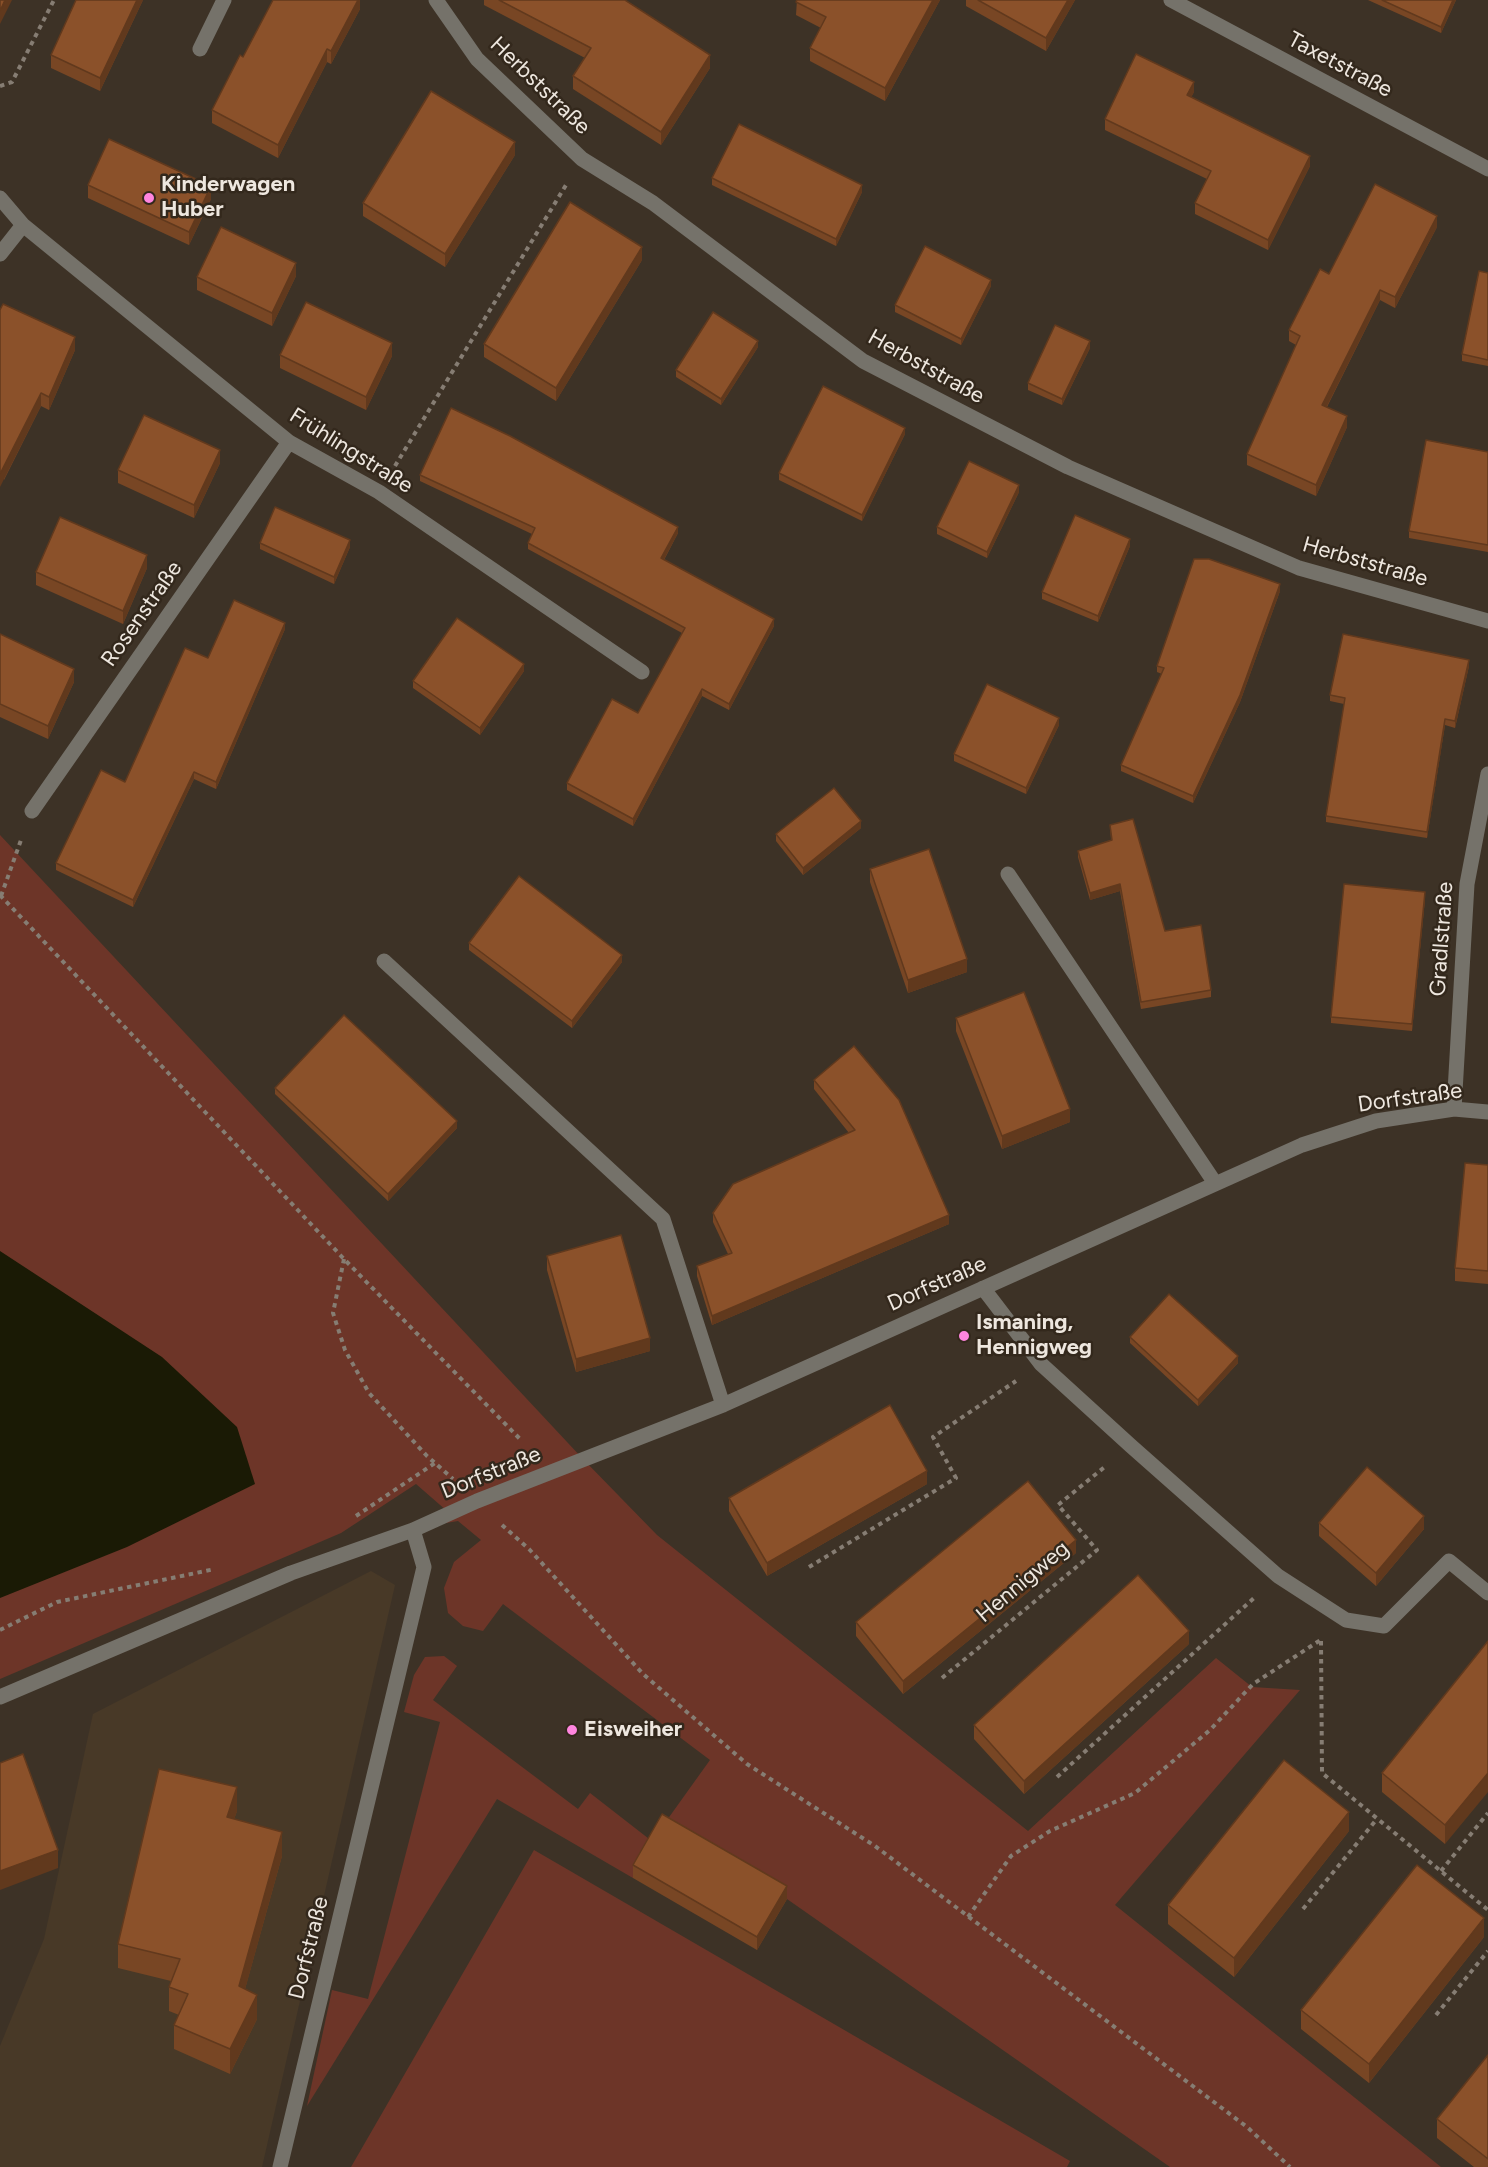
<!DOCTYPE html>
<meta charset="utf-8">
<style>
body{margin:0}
canvas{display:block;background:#3d3226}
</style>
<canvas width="1488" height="2167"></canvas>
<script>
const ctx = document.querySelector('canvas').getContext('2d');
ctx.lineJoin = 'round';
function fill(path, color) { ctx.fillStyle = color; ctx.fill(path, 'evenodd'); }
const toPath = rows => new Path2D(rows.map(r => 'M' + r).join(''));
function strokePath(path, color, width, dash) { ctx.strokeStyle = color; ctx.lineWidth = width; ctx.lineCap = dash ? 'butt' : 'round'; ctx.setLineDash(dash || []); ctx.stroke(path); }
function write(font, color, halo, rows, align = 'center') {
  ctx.font = font + ' Figtree,sans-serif'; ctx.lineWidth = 5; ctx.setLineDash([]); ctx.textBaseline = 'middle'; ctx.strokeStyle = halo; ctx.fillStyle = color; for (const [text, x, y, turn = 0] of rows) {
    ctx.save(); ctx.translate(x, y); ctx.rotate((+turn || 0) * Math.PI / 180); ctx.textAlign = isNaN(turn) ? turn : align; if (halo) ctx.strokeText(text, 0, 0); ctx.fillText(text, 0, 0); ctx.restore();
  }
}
const built = toPath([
 [371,1571,395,1585,262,2167,0,2167,0,2046,44,1939,93,1714]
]);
const green = toPath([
 [0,835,582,1458,657,1535,1028,1831,1216,1658,1252,1687,1300,1690,1115,1905,1441,2167,1170,2167,787,1899,662,1827,710,1760,503,1604,483,1631,463,1626,448,1613,444,1588,454,1562,481,1540,458,1521,446,1523,447,1511,416,1484,341,1533,0,1679],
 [444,1656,457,1666,433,1700,578,1809,590,1793,653,1842,633,1878,497,1799,307,2106,332,1990,368,1999,440,1722,404,1712,414,1675,425,1657],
 [534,1850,1070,2161,1067,2167,351,2167]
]);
const water = toPath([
 [0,1251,162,1357,237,1427,255,1484,127,1547,0,1598]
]);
const path = toPath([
 [0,86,12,82,54,0],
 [395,466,566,185],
 [0,895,344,1259,520,1439],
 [1,896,21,840],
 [344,1259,333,1313,345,1350,369,1393,427,1456,453,1479],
 [356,1516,435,1463],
 [502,1525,529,1549,643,1674,747,1764,875,1846,1247,2127,1290,2167],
 [809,1567,956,1478,933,1437,1016,1381],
 [0,1630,57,1602,215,1569],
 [1321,1641,1322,1773,1488,1910],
 [942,1678,1097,1550,1058,1505,1107,1465],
 [1057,1777,1255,1597],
 [1441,1871,1488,1813],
 [1303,1909,1377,1819],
 [968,1917,1011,1856,1050,1831,1135,1793,1210,1730,1253,1684,1322,1639],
 [1436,2015,1488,1951]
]);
const minor = toPath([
 [436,0,477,59,582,159,653,203,863,361,1068,467,1299,568,1488,621],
 [1171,0,1488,169],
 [200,49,224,0],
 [0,198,23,225,289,442,379,492,642,672],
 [0,254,23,225],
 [32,811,289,442],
 [1008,874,1215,1183],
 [384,961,663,1219,723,1405],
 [1454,1109,1467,884,1488,774],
 [983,1288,1041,1364,1131,1446,1278,1576,1346,1620,1384,1626,1449,1561,1488,1593],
 [0,1697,291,1573,413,1530,477,1501,723,1405,1302,1145,1376,1121,1454,1109,1488,1112],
 [280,2167,424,1567,413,1530]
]);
const wall = toPath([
 [143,0,100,91,51,68,51,55],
 [360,0,360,9,331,64,327,62,278,158,212,123,212,110,243,57],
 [484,0,625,0,710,68,661,145,573,89,573,76,585,58,484,5],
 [797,0,940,0,885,101,810,61,810,48,821,28,796,15],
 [966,0,1075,0,1046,51,966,6],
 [1368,0,1456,0,1441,33],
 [1194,92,1191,97,1310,166,1268,250,1195,214,1195,203,1207,179,1105,130,1105,119],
 [515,155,445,267,363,216,363,203],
 [712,178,862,192,836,246,712,185],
 [88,185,211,199,189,245,88,198],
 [1437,227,1395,308,1380,300,1327,407,1347,427,1316,496,1247,465,1247,454,1296,345,1289,341,1289,330,1329,274],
 [642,260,556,401,484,357,484,344],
 [1488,273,1488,366,1462,361,1462,354],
 [296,276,272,326,197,290,197,277],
 [991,286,961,345,895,312,895,305],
 [0,310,75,350,49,410,41,406,4,480],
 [758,347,721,405,676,377,676,370],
 [1090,348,1062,405,1028,390,1028,383],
 [280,355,392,356,366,410,280,368],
 [905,434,862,521,779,480,779,473],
 [1488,452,1488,552,1409,538,1409,531],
 [220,463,194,518,118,483,118,470],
 [420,475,678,533,664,560,774,626,729,710,702,696,633,826,567,790,567,783,638,713,682,633,528,549,528,543,532,534,420,481],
 [1019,492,987,558,937,534,937,527],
 [260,543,350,547,334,584,260,549],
 [1130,546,1098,622,1042,599,1042,592],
 [147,568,123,624,36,585,36,572],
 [1280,591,1240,702,1193,803,1121,771,1121,765,1162,674,1157,672,1157,666],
 [285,629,216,789,194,779,133,907,56,870,56,863,125,782,208,658],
 [0,634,74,682,48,739,0,717],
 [1469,666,1455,728,1445,725,1427,838,1326,822,1326,816,1344,704,1330,701,1330,695],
 [524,671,480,735,413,688,413,681],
 [1059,725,1026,794,954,761,954,754],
 [1110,825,1165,931,1211,990,1211,997,1141,1009,1120,891,1090,900,1078,857,1078,851,1111,840],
 [861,828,803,875,776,841,776,834],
 [870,869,967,972,908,993,870,882],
 [1425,899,1412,1031,1331,1023,1331,1017],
 [469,943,622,962,572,1028,469,950],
 [956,1018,1070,1122,1002,1149,956,1031],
 [814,1080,949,1224,712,1325,697,1276,697,1266,728,1254,713,1222,713,1213,849,1133,814,1089],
 [275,1088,457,1128,388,1201,275,1094],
 [1488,1165,1488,1284,1455,1281,1455,1268],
 [547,1256,650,1351,576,1372,547,1270],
 [1130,1337,1238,1363,1198,1406,1130,1343],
 [927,1484,767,1576,729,1511,729,1498],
 [1319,1523,1424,1529,1376,1586,1319,1536],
 [1076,1553,903,1694,856,1636,856,1622],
 [1488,1641,1445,1844,1382,1792,1382,1773],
 [1189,1644,1024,1794,974,1739,974,1725],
 [237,1811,234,1819,282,1856,245,1989,257,2019,230,2074,174,2049,174,2025,179,2015,169,2011,169,1987,171,1981,118,1968,118,1944],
 [1349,1831,1234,1977,1168,1924,1168,1905],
 [633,1865,787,1899,757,1950,633,1878],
 [1484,1937,1369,2083,1301,2029,1301,2010],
 [1488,2055,1488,2167,1474,2167,1437,2138,1437,2119]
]);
const shadedWall = toPath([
 [5,0,12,0,0,24,0,11],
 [137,0,143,0,100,91,100,78],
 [358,0,360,0,360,9,331,64,331,51],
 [933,0,940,0,885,101,885,88],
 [1068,0,1075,0,1046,51,1046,38],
 [1453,0,1456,0,1441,33,1441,27],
 [327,49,327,62,278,158,278,145],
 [710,55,710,68,661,145,661,132],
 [1194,82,1194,92,1187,106,1187,95],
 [515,142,515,155,445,267,445,254],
 [1310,156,1310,166,1268,250,1268,240],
 [862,185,862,192,836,246,836,239],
 [211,186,211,199,189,245,189,232],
 [1437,216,1437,227,1395,308,1395,297],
 [642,247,642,260,556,401,556,388],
 [296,263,296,276,272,326,272,313],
 [991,280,991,286,961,345,961,339],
 [1380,290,1380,300,1322,416,1322,405],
 [75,337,75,350,49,410,49,397],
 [758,341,758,347,721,405,721,399],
 [1090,341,1090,348,1062,405,1062,399],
 [392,343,392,356,366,410,366,397],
 [41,393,41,406,0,487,0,474],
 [1347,416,1347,427,1316,496,1316,485],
 [905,428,905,434,862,521,862,515],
 [220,450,220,463,194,518,194,505],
 [1019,485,1019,492,987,558,987,552],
 [678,527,678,533,661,565,661,558],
 [1130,539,1130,546,1098,622,1098,616],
 [350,540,350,547,334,584,334,577],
 [147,555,147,568,123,624,123,611],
 [1280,584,1280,591,1240,702,1193,803,1193,796],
 [774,619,774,626,729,710,729,704],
 [285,623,285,629,216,789,216,782],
 [1469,660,1469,666,1455,728,1455,721],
 [524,664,524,671,480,735,480,728],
 [74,669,74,682,48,739,48,726],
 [702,689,702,696,633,826,633,819],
 [1059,718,1059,725,1026,794,1026,788],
 [1445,719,1445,725,1427,838,1427,832],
 [194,772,194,779,133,907,133,900],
 [861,821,861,828,803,875,803,868],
 [1120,884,1120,891,1090,900,1090,893],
 [1425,892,1425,899,1412,1031,1412,1024],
 [622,955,622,962,572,1028,572,1021],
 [967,959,967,972,908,993,908,980],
 [1070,1109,1070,1122,1002,1149,1002,1136],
 [457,1121,457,1128,388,1201,388,1194],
 [949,1215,949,1224,712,1325,712,1316],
 [650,1338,650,1351,576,1372,576,1359],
 [1238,1356,1238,1363,1198,1406,1198,1400],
 [927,1471,927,1484,767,1576,767,1563],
 [1424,1516,1424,1529,1376,1586,1376,1573],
 [1076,1540,1076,1553,903,1694,903,1681],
 [1189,1631,1189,1644,1024,1794,1024,1781],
 [1488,1773,1488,1792,1445,1844,1445,1825],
 [237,1787,237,1811,227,1841,227,1817],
 [1349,1812,1349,1831,1234,1977,1234,1958],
 [282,1832,282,1856,239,2011,239,1986],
 [58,1850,58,1868,0,1890,0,1871],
 [787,1886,787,1899,757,1950,757,1937],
 [1484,1918,1484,1937,1369,2083,1369,2064],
 [257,1995,257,2019,230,2074,230,2049]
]);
const building = toPath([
 [0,0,5,0,0,11,0,0],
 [76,0,137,0,100,78,51,55,76,0],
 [273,0,358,0,331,51,327,49,278,145,212,110,240,55,243,57,273,0],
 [499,0,625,0,710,55,661,132,573,76,591,48,499,0],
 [797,0,933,0,885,88,810,48,826,17,796,2,797,0],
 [978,0,1068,0,1046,38,978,0],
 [1382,0,1453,0,1441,27,1382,0],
 [1136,54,1194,82,1187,95,1310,156,1268,240,1195,203,1211,171,1105,119,1136,54],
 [431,91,515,142,445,254,363,203,431,91],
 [739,124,862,185,836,239,712,178,739,124],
 [109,139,211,186,189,232,88,185,109,139],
 [1375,184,1437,216,1395,297,1380,290,1322,405,1347,416,1316,485,1247,454,1300,336,1289,330,1320,269,1329,274,1375,184],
 [570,202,642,247,556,388,484,344,570,202],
 [221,227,296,263,272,313,197,277,221,227],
 [925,246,991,280,961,339,895,305,925,246],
 [1479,271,1488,273,1488,360,1462,354,1479,271],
 [306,302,392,343,366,397,280,355,306,302],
 [3,304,75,337,49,397,41,393,0,474,0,310,3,304],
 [713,312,758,341,721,399,676,370,713,312],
 [1055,325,1090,341,1062,399,1028,383,1055,325],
 [823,386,905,428,862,515,779,473,823,386],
 [451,408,510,436,678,527,661,558,774,619,729,704,702,689,633,819,567,783,612,699,638,713,685,628,528,543,535,528,420,475,451,408],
 [144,415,220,450,194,505,118,470,144,415],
 [1426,440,1488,452,1488,545,1409,531,1426,440],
 [969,461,1019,485,987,552,937,527,969,461],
 [275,507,350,540,334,577,260,543,275,507],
 [1075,515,1130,539,1098,616,1042,592,1075,515],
 [60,517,147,555,123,611,36,572,60,517],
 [1194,559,1209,559,1280,584,1240,695,1193,796,1121,765,1164,668,1157,666,1194,559],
 [234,600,285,623,216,782,194,772,133,900,56,863,101,770,125,782,185,648,208,658,234,600],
 [457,618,524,664,480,728,413,681,457,618],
 [0,634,74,669,48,726,0,704,0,634],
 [1343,634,1469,660,1455,721,1445,719,1427,832,1326,816,1345,698,1330,695,1343,634],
 [987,684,1059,718,1026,788,954,754,987,684],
 [834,788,861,821,803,868,776,834,834,788],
 [1133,819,1165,931,1201,925,1211,990,1141,1002,1120,884,1090,893,1078,851,1112,840,1110,825,1133,819],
 [929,849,967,959,908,980,870,869,929,849],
 [519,876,622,955,572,1021,469,943,519,876],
 [1344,884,1425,892,1412,1024,1331,1017,1344,884],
 [1024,992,1070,1109,1002,1136,956,1018,1024,992],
 [344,1015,457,1121,388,1194,275,1088,344,1015],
 [854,1046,899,1100,949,1215,712,1316,697,1266,732,1253,713,1213,733,1184,855,1130,814,1080,854,1046],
 [1465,1163,1488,1165,1488,1271,1455,1268,1465,1163],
 [621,1235,650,1338,576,1359,547,1256,621,1235],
 [1169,1294,1238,1356,1198,1400,1130,1337,1169,1294],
 [890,1405,927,1471,767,1563,729,1498,890,1405],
 [1367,1467,1424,1516,1376,1573,1319,1523,1367,1467],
 [1028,1481,1076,1540,903,1681,856,1622,1028,1481],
 [1138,1575,1189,1631,1024,1781,974,1725,1138,1575],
 [1488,1641,1488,1773,1445,1825,1382,1773,1488,1641],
 [23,1754,58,1850,0,1871,0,1763,23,1754],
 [1284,1760,1349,1812,1234,1958,1168,1905,1284,1760],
 [159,1769,237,1787,227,1817,282,1832,239,1986,257,1995,230,2049,174,2025,188,1994,169,1987,180,1959,118,1944,159,1769],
 [662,1814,787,1886,757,1937,633,1865,662,1814],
 [1417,1865,1484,1918,1369,2064,1301,2010,1417,1865],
 [1488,2055,1488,2159,1437,2119,1488,2055]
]);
const markers = [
 [149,198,6,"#ff85de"],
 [964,1336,6,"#ff85de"],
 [572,1730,6,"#ff85de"]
];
const streetNames = [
 ["Taxetstraße",1340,65,28],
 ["Herbststraße",540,86,44],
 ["Herbststraße",926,367,29],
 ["Frühlingstraße",351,451,32],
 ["Herbststraße",1365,562,16],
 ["Rosenstraße",142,614,-55],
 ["Gradlstraße",1442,939,-86],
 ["Dorfstraße",1410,1098,-8],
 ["Dorfstraße",937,1284,-24],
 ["Dorfstraße",491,1473,-22],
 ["Hennigweg",1023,1582,-40],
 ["Dorfstraße",309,1948,-76]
];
const poiNames = [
 ["Kinderwagen",161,185],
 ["Huber",161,210],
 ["Ismaning,",976,1323],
 ["Hennigweg",976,1348],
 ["Eisweiher",584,1730]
];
fill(built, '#483927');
fill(green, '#6d3528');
fill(water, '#1a1a05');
strokePath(path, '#867d73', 4, [4.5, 4.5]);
strokePath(minor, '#75726a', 15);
fill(wall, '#784624');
fill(shadedWall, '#61391d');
fill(building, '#8b512a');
strokePath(building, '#61391d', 1.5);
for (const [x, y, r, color] of markers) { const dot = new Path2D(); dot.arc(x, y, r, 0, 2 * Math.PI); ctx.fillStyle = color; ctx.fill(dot); strokePath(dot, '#33281c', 2); }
write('22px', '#eee7df', '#33281c', streetNames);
write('bold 22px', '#eee7df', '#33281c', poiNames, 'left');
</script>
